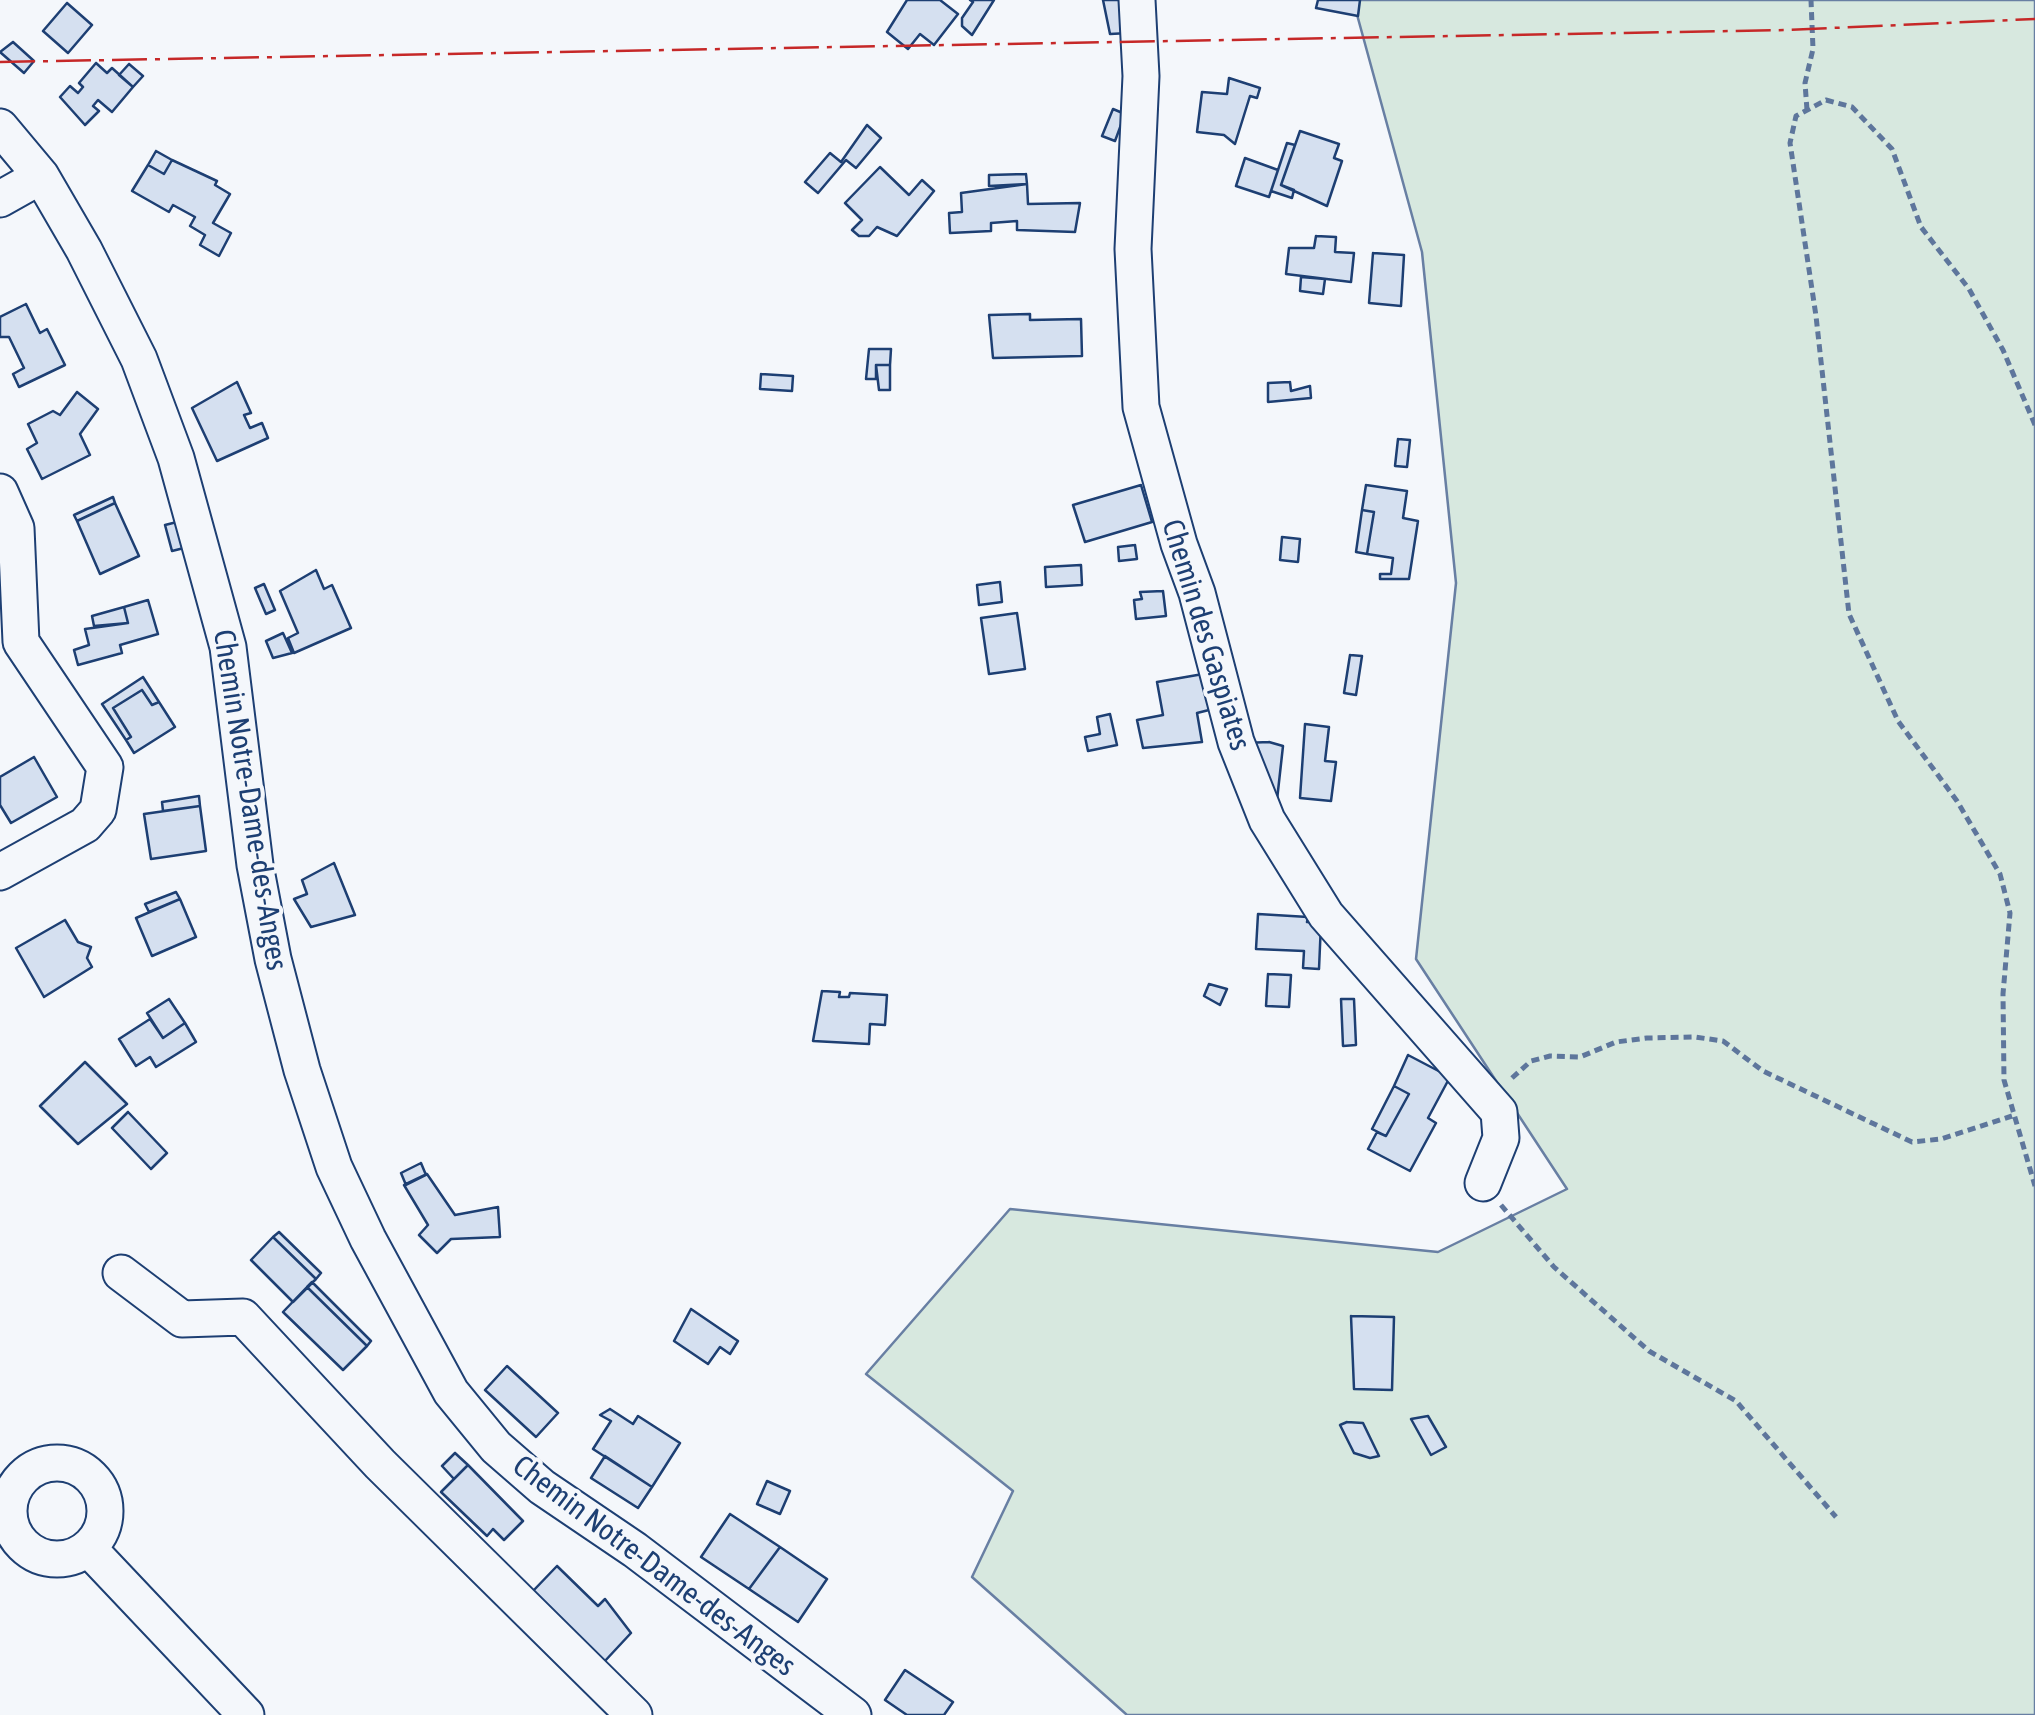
<!DOCTYPE html>
<style>
body{margin:0}
canvas{display:block;background:#f4f7fb}
</style>
<canvas width="2035" height="1715"></canvas>
<script>
const ctx = document.querySelector('canvas').getContext('2d');
ctx.lineJoin = 'round';
function fill(path, color) { ctx.fillStyle = color; ctx.fill(path, 'evenodd'); }
const toPath = rows => new Path2D(rows.map(r => 'M' + r).join(''));
function strokePath(path, color, width, dash) { ctx.strokeStyle = color; ctx.lineWidth = width; ctx.lineCap = dash ? 'butt' : 'round'; ctx.setLineDash(dash || []); ctx.stroke(path); }
function write(font, color, halo, rows, align = 'center') {
  ctx.font = font + ' "Asap Condensed",sans-serif'; ctx.lineWidth = 8; ctx.setLineDash([]); ctx.textBaseline = 'middle'; ctx.strokeStyle = halo; ctx.fillStyle = color; for (const [text, x, y, turn = 0] of rows) {
    ctx.save(); ctx.translate(x, y); ctx.rotate((+turn || 0) * Math.PI / 180); ctx.textAlign = isNaN(turn) ? turn : align; if (halo) ctx.strokeText(text, 0, 0); ctx.fillText(text, 0, 0); ctx.restore();
  }
}
const green = toPath([
 [1353,0,2035,0,2035,1715,1127,1715,972,1577,1013,1491,866,1374,1010,1209,1438,1252,1567,1189,1416,959,1456,583,1422,252,1353,0]
]);
const building = toPath([
 [907,0,940,0,958,14,934,45,920,34,908,49,887,32,907,0],
 [970,0,994,0,972,35,962,26,962,18,973,2,970,0],
 [1103,0,1125,0,1129,33,1110,34,1103,0],
 [1318,0,1360,0,1358,16,1316,8,1318,0],
 [67,3,92,25,68,53,43,31,67,3],
 [13,42,34,61,24,73,0,52,13,42],
 [96,63,107,73,112,68,133,87,112,112,98,100,93,106,99,111,85,125,60,97,70,86,78,93,83,87,79,83,96,63],
 [129,64,143,76,133,87,119,75,129,64],
 [1229,78,1260,88,1257,98,1250,96,1235,144,1224,135,1197,132,1202,92,1227,94,1229,78],
 [1113,109,1125,114,1115,141,1102,136,1113,109],
 [867,125,881,138,856,168,846,160,818,193,805,182,830,153,841,162,867,125],
 [1300,131,1339,144,1334,158,1342,161,1327,206,1281,185,1300,131],
 [1287,143,1295,145,1281,185,1294,190,1292,198,1271,191,1287,143],
 [156,151,172,160,164,174,148,165,156,151],
 [1245,158,1278,170,1269,197,1236,186,1245,158],
 [172,160,217,181,215,185,230,194,213,223,231,233,219,256,200,245,205,235,190,226,195,217,173,205,169,212,132,191,148,165,164,174,172,160],
 [880,167,909,195,922,180,934,191,897,236,877,227,869,236,859,236,852,230,862,220,845,203,880,167],
 [1026,174,1027,184,989,186,989,175,1026,174],
 [1027,184,1028,204,1080,203,1075,232,1017,230,1017,221,991,223,991,231,950,233,949,213,962,212,961,193,1027,184],
 [1316,236,1336,237,1335,252,1354,253,1351,282,1286,274,1289,248,1314,248,1316,236],
 [1373,253,1404,255,1401,306,1369,303,1373,253],
 [1301,277,1325,279,1323,294,1300,291,1301,277],
 [26,304,40,333,47,329,65,365,19,387,13,374,24,368,9,337,0,337,0,317,26,304],
 [1030,314,1030,320,1081,319,1082,356,993,358,989,315,1030,314],
 [869,349,891,349,890,365,876,365,876,379,866,379,869,349],
 [876,365,890,365,890,390,879,390,876,365],
 [761,374,793,376,792,391,760,389,761,374],
 [237,382,251,413,244,415,250,428,262,423,268,438,217,461,192,408,237,382],
 [1290,382,1291,391,1310,386,1311,398,1268,402,1268,383,1290,382],
 [77,392,98,409,80,434,90,455,42,479,27,449,37,443,28,424,53,411,60,415,77,392],
 [1398,439,1410,440,1407,467,1395,466,1398,439],
 [1141,485,1152,522,1085,542,1073,505,1141,485],
 [1366,485,1407,491,1403,518,1418,521,1409,579,1380,579,1380,574,1391,574,1393,558,1367,554,1374,512,1362,510,1366,485],
 [113,497,115,503,77,521,74,515,113,497],
 [115,503,139,556,100,574,77,521,115,503],
 [1362,510,1374,512,1367,554,1356,552,1362,510],
 [177,522,184,548,172,551,165,525,177,522],
 [1282,537,1300,539,1298,562,1280,560,1282,537],
 [1135,545,1137,559,1119,561,1118,547,1135,545],
 [1081,565,1082,585,1046,587,1045,567,1081,565],
 [316,570,324,589,332,585,351,628,294,653,288,638,298,633,280,591,316,570],
 [1000,582,1002,602,979,605,977,585,1000,582],
 [264,584,275,610,266,614,255,588,264,584],
 [1163,591,1166,616,1136,619,1134,600,1142,599,1140,592,1163,591],
 [148,600,158,634,120,645,122,653,78,665,74,650,89,645,85,629,128,623,124,607,148,600],
 [124,607,128,623,94,626,92,616,124,607],
 [1017,613,1025,669,989,674,981,618,1017,613],
 [283,633,292,653,273,658,266,641,283,633],
 [1350,655,1362,656,1356,695,1344,693,1350,655],
 [1203,674,1209,710,1197,713,1202,742,1143,748,1137,720,1163,715,1157,682,1203,674],
 [143,677,159,702,152,705,142,690,113,708,131,737,126,740,102,704,143,677],
 [142,690,152,705,159,702,175,727,134,753,126,740,131,737,113,708,142,690],
 [1110,714,1117,745,1088,751,1085,737,1100,734,1097,717,1110,714],
 [1305,724,1329,727,1325,761,1336,762,1331,801,1300,798,1305,724],
 [1269,742,1283,746,1277,800,1244,743,1269,742],
 [34,757,57,797,11,823,0,805,0,777,34,757],
 [199,796,200,806,163,811,162,802,199,796],
 [200,806,206,851,151,859,144,814,200,806],
 [334,863,355,915,311,927,294,899,307,894,302,880,334,863],
 [176,892,180,899,149,912,145,904,176,892],
 [180,899,196,937,152,956,136,918,180,899],
 [1258,914,1308,917,1307,922,1321,923,1319,969,1303,968,1304,951,1256,949,1258,914],
 [65,920,78,942,91,947,87,958,92,967,44,997,16,948,65,920],
 [1268,974,1291,975,1289,1007,1266,1006,1268,974],
 [1209,984,1227,989,1220,1005,1204,996,1209,984],
 [822,991,840,992,839,997,849,997,850,993,887,995,885,1025,870,1024,869,1044,813,1041,822,991],
 [169,999,185,1023,163,1038,147,1013,169,999],
 [1341,999,1354,999,1356,1045,1343,1046,1341,999],
 [150,1019,163,1038,185,1023,196,1042,156,1067,150,1057,136,1066,119,1039,150,1019],
 [1408,1055,1450,1077,1428,1118,1436,1123,1410,1171,1368,1149,1377,1132,1386,1136,1409,1094,1394,1086,1408,1055],
 [85,1062,127,1104,78,1144,40,1106,85,1062],
 [1394,1086,1409,1094,1386,1136,1372,1129,1394,1086],
 [128,1112,167,1153,151,1169,112,1128,128,1112],
 [421,1163,426,1175,406,1185,401,1173,421,1163],
 [427,1174,455,1215,498,1207,500,1237,451,1239,437,1253,419,1235,428,1225,404,1185,427,1174],
 [279,1232,321,1273,316,1279,273,1237,279,1232],
 [273,1237,316,1279,293,1302,251,1260,273,1237],
 [312,1282,371,1341,367,1346,307,1287,312,1282],
 [307,1287,367,1346,343,1370,283,1312,307,1287],
 [691,1309,738,1341,730,1354,720,1347,708,1364,674,1341,691,1309],
 [1351,1316,1394,1317,1392,1390,1354,1389,1351,1316],
 [507,1366,558,1413,536,1437,485,1390,507,1366],
 [610,1409,633,1424,638,1416,680,1443,652,1487,593,1449,611,1421,600,1415,610,1409],
 [1428,1416,1446,1447,1431,1455,1411,1419,1428,1416],
 [1347,1422,1363,1423,1379,1456,1370,1458,1354,1453,1340,1425,1347,1422],
 [455,1453,468,1465,454,1479,442,1466,455,1453],
 [605,1456,652,1487,638,1508,591,1478,605,1456],
 [468,1465,523,1521,504,1540,493,1529,487,1536,441,1492,468,1465],
 [767,1481,790,1491,780,1514,757,1504,767,1481],
 [730,1514,780,1547,749,1589,701,1557,730,1514],
 [780,1547,827,1579,798,1622,749,1589,780,1547],
 [557,1566,598,1606,605,1599,631,1633,604,1662,533,1591,557,1566],
 [905,1670,953,1702,944,1715,907,1715,885,1700,905,1670]
]);
const path = toPath([
 [1807,110,1805,83,1813,49,1811,0],
 [2035,425,2003,350,1969,289,1921,227,1892,149,1852,107,1826,100,1796,116,1790,143,1816,316,1849,614,1898,721,1957,801,2000,874,2010,913,2003,994,2004,1080,2035,1186],
 [1512,1078,1531,1061,1550,1056,1580,1057,1616,1042,1647,1038,1695,1037,1723,1041,1763,1071,1912,1142,1941,1139,2012,1116],
 [1501,1205,1554,1267,1649,1351,1736,1401,1836,1517]
]);
const minor = toPath([
 [1137,0,1141,76,1133,249,1141,407,1179,544,1197,593,1236,742,1267,820,1326,915,1499,1112,1501,1138,1483,1183],
 [0,127,41,176,84,250,139,359,176,458,228,647,255,865,273,959,302,1070,334,1167,368,1239,451,1392,496,1447,542,1487,635,1550,853,1715],
 [0,199,41,176],
 [0,492,16,528,21,642,105,767,98,810,85,825,0,872],
 [121,1273,182,1319,243,1317,380,1464,634,1715],
 '9 1511a48 48 0 1 1 96 0a48 48 0 1 1-96 0Z',
 [89,1549,246,1715]
]);
const power = toPath([
 [0,62,1786,30,2035,19]
]);
const streetNames = [
 ["Chemin des Gaspiates",1206,635,73],
 ["Chemin Notre-Dame-des-Anges",250,800,81],
 ["Chemin Notre-Dame-des-Anges",654,1566,37]
];
fill(green, '#d7e8df');
strokePath(green, '#687fa3', 2.5);
fill(building, '#d5e0f0');
strokePath(building, '#1d3f73', 2.5);
strokePath(minor, '#1d3f73', 39);
strokePath(path, '#5e769c', 5, [8, 5]);
strokePath(minor, '#f4f7fb', 35);
strokePath(power, '#c62828', 2.5, [35, 8, 5, 8]);
write('30px', '#1d3f73', '#f4f7fb', streetNames);
</script>
